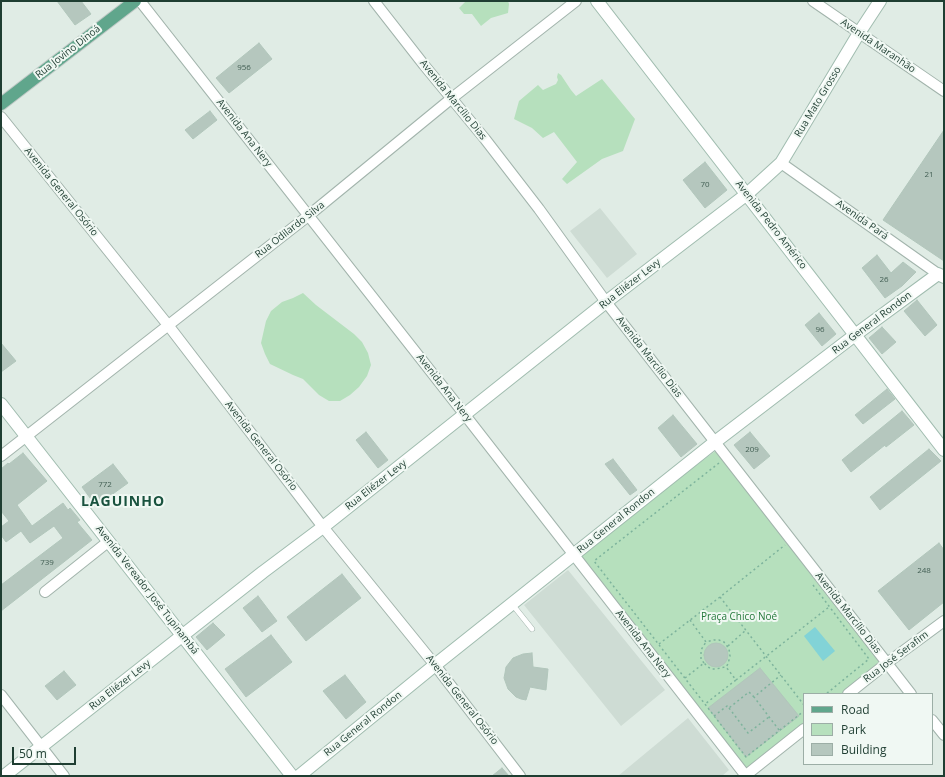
<!DOCTYPE html>
<meta charset="utf-8">
<style>
body{margin:0}
#map{position:relative;width:945px;height:777px;overflow:hidden;background:#e0ece5;font-family:"Open Sans",sans-serif}
canvas{display:block}
.frame{position:absolute;inset:0;border:2px solid #1f3e32;pointer-events:none}
.legend{position:absolute;left:803px;top:693px;width:130px;height:72px;box-sizing:border-box;background:#f0f8f3;border:1px solid #9caea6;margin:0;padding:5px 7px;list-style:none;font-size:12px;color:#1f3e32}
.legend li{display:flex;align-items:center;gap:8px;height:20px}
.legend b{width:20px;border:1px solid #9caea6}
.scale{position:absolute;left:12px;top:747px;width:64px;height:18px;box-sizing:border-box;border:2px solid #1f3e32;border-top:0;padding-left:5px;font-size:12px;line-height:14px;white-space:nowrap;color:#1f3e32;-webkit-text-stroke:3px #f0f8f3;paint-order:stroke}
</style>
<div id="map">
<canvas width="945" height="777"></canvas>
<div class="frame"></div>
<ul class="legend">
<li><b style="height:5px;background:#60a68c"></b>Road</li>
<li><b style="height:11px;background:#b6e0bd"></b>Park</li>
<li><b style="height:11px;background:#b5c7be"></b>Building</li>
</ul>
<div class="scale">50 m</div>
</div>
<script>
const ctx = document.querySelector('canvas').getContext('2d');
ctx.lineJoin = 'round';
function fill(path, color) { ctx.fillStyle = color; ctx.fill(path, 'evenodd'); }
const toPath = rows => new Path2D(rows.map(r => 'M' + r).join(''));
function strokePath(path, color, width, dash) { ctx.strokeStyle = color; ctx.lineWidth = width; ctx.lineCap = dash ? 'butt' : 'round'; ctx.setLineDash(dash || []); ctx.stroke(path); }
function write(font, color, halo, rows, align = 'center') {
  ctx.font = font + ' "Open Sans",sans-serif'; ctx.lineWidth = 4; ctx.setLineDash([]); ctx.textBaseline = 'middle'; ctx.strokeStyle = halo; ctx.fillStyle = color; for (const [text, x, y, turn = 0] of rows) {
    ctx.save(); ctx.translate(x, y); ctx.rotate((+turn || 0) * Math.PI / 180); ctx.textAlign = isNaN(turn) ? turn : align; if (halo) ctx.strokeText(text, 0, 0); ctx.fillText(text, 0, 0); ctx.restore();
  }
}
const built = toPath([
 [600,208,637,254,607,278,570,231],
 [568,570,665,690,621,726,524,605],
 [688,718,729,770,722,776,618,776]
]);
const green = toPath([
 [466,1,508,1,509,4,508,13,491,18,481,26,472,14,464,14,459,8],
 [558,73,561,75,571,90,576,96,602,79,635,119,623,151,602,159,567,184,562,179,577,162,554,132,543,138,532,128,514,119,519,101,538,85,543,90,556,84,558,80,557,77],
 [303,293,316,305,354,334,362,342,368,353,371,365,367,376,359,387,350,395,340,401,329,401,319,395,303,379,293,375,270,364,265,354,261,343,266,321,271,311,282,302,293,298],
 [721,447,893,663,853,694,804,694,804,731,746,776,573,555]
]);
const water = toPath([
 [815,627,835,651,823,661,804,636]
]);
const building = toPath([
 [57,1,81,1,91,14,75,25,57,1],
 [259,43,272,59,229,93,216,78,259,43],
 [210,111,217,120,193,139,185,130,210,111],
 [944,130,944,261,883,220,944,130],
 [705,162,727,190,705,208,683,180,705,162],
 [877,255,891,273,903,262,916,272,902,286,885,298,862,268,877,255],
 [917,300,937,325,925,336,904,311,917,300],
 [819,313,836,334,822,346,805,325,819,313],
 [882,327,896,342,882,354,869,338,882,327],
 [1,343,16,361,1,372,1,343],
 [887,389,895,399,863,424,855,415,887,389],
 [902,411,914,425,886,447,885,445,851,472,842,460,902,411],
 [673,415,697,444,681,457,658,428,673,415],
 [366,432,388,460,378,468,356,440,366,432],
 [750,432,770,456,754,469,734,445,750,432],
 [929,449,941,461,880,510,870,497,929,449],
 [23,453,47,481,17,505,32,526,63,503,68,510,70,508,80,520,77,522,92,540,1,611,1,585,63,538,54,526,30,543,21,531,6,542,1,535,1,527,9,521,1,511,1,469,8,463,9,464,23,453],
 [613,459,637,490,630,495,605,464,613,459],
 [113,464,128,483,96,506,82,487,113,464],
 [939,543,944,550,944,602,909,630,878,591,939,543],
 [342,574,361,598,306,641,287,617,342,574],
 [258,596,277,621,262,632,243,608,258,596],
 [213,623,225,635,207,650,196,637,213,623],
 [271,635,292,662,246,697,225,669,271,635],
 '704 655a12 12 0 1 1 24 0a12 12 0 1 1-24 0Z',
 [532,653,533,667,548,669,546,690,530,687,526,700,521,699,516,697,508,689,504,678,505,673,506,667,513,658,523,654,532,653],
 [760,668,799,716,746,757,708,708,760,668],
 [64,671,76,685,57,700,45,686,64,671],
 [345,675,366,702,346,719,323,691,345,675],
 [502,768,509,776,492,776,502,768]
]);
const path = toPath([
 [719,463,594,561,746,757,804,711],
 [813,585,869,659,826,694],
 [720,597,804,705],
 [690,620,706,642,714,640,719,640,724,642,727,646,729,649,730,656,728,664,726,667,736,680,705,704],
 [659,644,720,597,785,545],
 [728,646,746,630],
 [704,663,701,659,701,650,706,642],
 [685,678,704,663,708,667,712,669,716,669,725,667],
 [736,680,829,607],
 [729,708,748,733,769,717],
 [714,716,727,706,729,708,749,692,754,697],
 [779,730,754,697,781,675]
]);
const lane = toPath([
 [512,604,532,629]
]);
const street = toPath([
 [140,1,465,415,746,776],
 [374,1,424,65,485,139,539,209,606,302,715,442,911,694],
 [813,1,944,91],
 [1,117,168,325,323,527,435,665,520,776],
 [781,163,938,274],
 [1,456,308,216,452,98,576,1],
 [45,592,109,541],
 [848,694,887,663,944,621],
 [1,695,64,776],
 [932,720,944,735],
 [745,776,804,729]
]);
const secondary = toPath([
 [597,1,944,450],
 [1,404,292,776],
 [4,776,263,572,323,527,606,302,747,194,781,163,859,33,880,1],
 [299,776,435,665,715,442,855,335,938,274,944,277]
]);
const primary = toPath([
 [1,104,135,1]
]);
const numberNames = [
 ["956",244,68],
 ["21",929,175],
 ["70",705,185],
 ["26",884,280],
 ["96",820,330],
 ["209",752,450],
 ["772",105,485],
 ["739",47,563],
 ["248",924,571]
];
const streetNames = [
 ["Avenida Maranhão",878,46,34],
 ["Rua Jovino Dinoá",68,52,-38],
 ["Avenida Marcílio Dias",453,100,51],
 ["Rua Mato Grosso",818,102,-59],
 ["Avenida Ana Nery",244,133,52],
 ["Avenida General Osório",61,192,51],
 ["Avenida Pará",862,220,35],
 ["Avenida Pedro Américo",771,225,52],
 ["Rua Odilardo Silva",290,230,-38],
 ["Rua Eliézer Levy",630,284,-38],
 ["Rua General Rondon",872,323,-37],
 ["Avenida Marcílio Dias",649,357,52],
 ["Avenida Ana Nery",444,388,52],
 ["Avenida General Osório",261,446,52],
 ["Rua Eliézer Levy",376,485,-38],
 ["Rua General Rondon",616,521,-39],
 ["Avenida Vereador José Tupinambá",147,590,52],
 ["Avenida Marcílio Dias",848,613,52],
 ["Avenida Ana Nery",643,644,52],
 ["Rua José Serafim",896,657,-37],
 ["Rua Eliézer Levy",120,685,-38],
 ["Avenida General Osório",462,700,52],
 ["Rua General Rondon",363,724,-39]
];
const parkNames = [
 ["Praça Chico Noé",739,617]
];
const districtNames = [
 ["LAGUINHO",123,502]
];
fill(built, '#cedcd4');
fill(green, '#b6e0bd');
fill(water, '#82d3d7');
fill(building, '#b5c7be');
strokePath(building, '#b1c6bb', 1);
strokePath(lane, '#a2b4ac', 6);
strokePath(street, '#a2b4ac', 12);
strokePath(secondary, '#a0bcaf', 14);
strokePath(primary, '#c0c9c6', 14);
strokePath(path, '#7db39c', 1.5, [2, 3]);
strokePath(lane, '#fff', 5);
strokePath(street, '#fff', 10);
strokePath(secondary, '#fff', 12);
strokePath(primary, '#60a68c', 12);
write('8px', '#446055', null, numberNames);
write('10px', '#1f3e32', '#f0f8f3', streetNames);
write('10px', '#25793c', '#f0f8f3', parkNames);
ctx.letterSpacing = '1px';
write('bold 14px', '#19523e', '#f0f8f3', districtNames);
ctx.letterSpacing = '0px';
</script>
